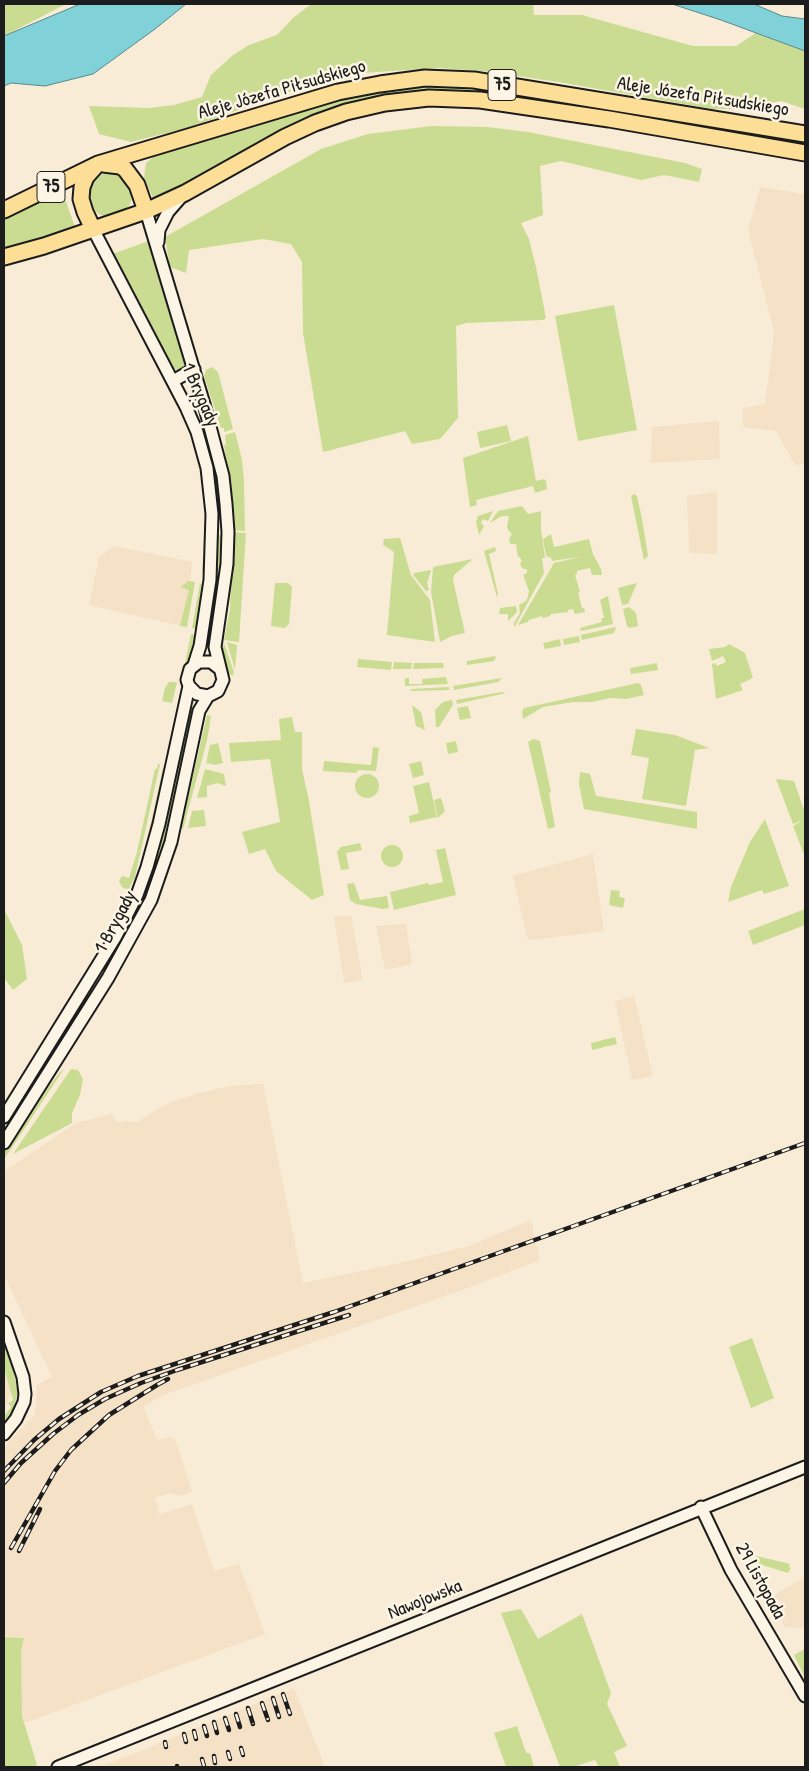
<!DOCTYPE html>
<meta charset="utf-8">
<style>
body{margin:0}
#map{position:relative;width:809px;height:1771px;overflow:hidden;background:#f9ecd6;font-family:"Patrick Hand",sans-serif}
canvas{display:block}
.frame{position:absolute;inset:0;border:5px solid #1c1c1c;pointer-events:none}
</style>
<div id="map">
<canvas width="809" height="1771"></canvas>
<div class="frame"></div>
</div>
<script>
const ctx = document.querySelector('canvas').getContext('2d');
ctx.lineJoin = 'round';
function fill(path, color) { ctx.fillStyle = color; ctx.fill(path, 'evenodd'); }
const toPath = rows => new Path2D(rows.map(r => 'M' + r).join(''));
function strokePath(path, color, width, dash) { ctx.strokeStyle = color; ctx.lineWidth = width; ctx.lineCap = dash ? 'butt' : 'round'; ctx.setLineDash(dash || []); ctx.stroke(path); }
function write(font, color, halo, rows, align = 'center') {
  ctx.font = font + ' "Patrick Hand",sans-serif'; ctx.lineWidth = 5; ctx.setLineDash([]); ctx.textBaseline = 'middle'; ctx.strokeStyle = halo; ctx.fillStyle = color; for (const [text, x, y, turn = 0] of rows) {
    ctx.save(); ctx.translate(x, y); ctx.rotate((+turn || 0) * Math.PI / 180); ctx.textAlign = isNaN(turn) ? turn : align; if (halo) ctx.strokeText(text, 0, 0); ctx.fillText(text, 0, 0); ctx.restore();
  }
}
const built = toPath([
 [760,187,805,194,805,464,795,465,776,431,743,427,743,408,765,404,774,333,748,230],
 [719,421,720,459,651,463,652,427],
 [717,492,717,554,689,553,687,496],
 [114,546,192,562,190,586,181,626,89,605,99,557],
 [593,854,604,931,533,940,527,938,513,876],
 [351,915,363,980,344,983,334,917],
 [406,924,412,964,385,970,376,926],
 [634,996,653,1076,632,1080,615,1001],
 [263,1084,303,1283,400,1263,469,1246,531,1220,540,1260,465,1289,161,1396,144,1407,157,1440,171,1437,176,1441,192,1492,180,1496,171,1493,155,1498,159,1514,192,1504,214,1571,239,1564,265,1634,25,1723,22,1716,21,1672,21,1651,24,1638,4,1636,4,1447,35,1414,37,1385,52,1377,4,1275,4,1171,76,1123,112,1114,117,1123,124,1121,137,1122,168,1103,199,1093,230,1086],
 [4,1364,13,1387,4,1413],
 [805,1577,805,1628,784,1627,774,1595],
 [294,1688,325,1767,98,1767,135,1753]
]);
const green = toPath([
 [4,4,66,4,4,36],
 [311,4,533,4,534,15,582,15,693,46,736,46,756,33,805,51,805,109,781,101,743,109,712,109,558,82,483,71,437,68,362,73,321,81,190,127,131,142,99,134,89,106,150,108,174,105,202,97,211,75,233,55,249,45,277,35,293,18],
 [423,85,465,85,700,122,711,128,712,131,470,93,299,124,154,200,144,178,146,163,153,157,312,106,389,89],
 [431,126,487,127,528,132,685,163,702,169,699,182,664,175,641,180,561,161,540,166,543,215,521,223,529,239,536,267,546,318,543,320,466,323,456,326,458,418,440,439,412,444,405,431,323,452,303,333,302,262,291,244,263,239,189,250,186,273,170,267,165,237,321,149,368,134],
 [753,134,805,143,805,148,752,139],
 '88 195a22 22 0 1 1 44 0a22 22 0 1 1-44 0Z',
 [62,190,75,227,4,249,4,218],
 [149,241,186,363,185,368,179,371,171,367,112,254],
 [614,305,637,430,578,441,555,316],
 [212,367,218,372,233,429,224,432,224,428,221,428,204,376,206,370],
 [507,425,511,441,480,448,477,432],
 [235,432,242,460,244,481,245,531,232,530,229,478,224,445,226,445,225,435],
 [528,436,536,481,544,479,546,481,547,489,535,493,533,486,476,500,477,505,470,507,463,458],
 [634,494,637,496,642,519,648,556,644,560,631,496],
 [522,506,528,514,541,511,541,529,545,558,542,558,544,573,514,628,514,623,520,613,519,605,526,601,528,597,529,591,523,575,527,573,527,569,524,569,521,567,520,563,522,562,520,557,518,557,516,544,510,544,509,539,512,534,509,531,507,527,509,516,502,516,490,523,498,511],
 [493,511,488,521,483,519,481,523,484,526,479,535,476,522,478,516],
 [232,532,246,533,239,642,224,640,230,609],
 [205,533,207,533,205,569,202,573,204,535],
 [551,534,554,547,589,539,593,554,601,569,602,575,592,575,590,568,577,571,577,574,575,575,580,592,578,593,582,608,584,608,585,612,575,614,573,609,568,610,568,612,551,614,550,616,543,618,542,616,529,620,528,622,518,625,554,563,580,557,552,561,551,558,546,556,543,539],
 [217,535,223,535,223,545,218,605,211,633,210,633,215,604],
 [400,538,411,575,430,600,435,642,387,635,394,552,383,545,384,539],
 [495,547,496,551,489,554,498,594,497,597,484,551],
 [473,559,454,575,453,580,465,633,452,636,440,642,431,592,433,567],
 [430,570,431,571,427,583,429,590,426,591,413,575,414,573],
 [188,581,195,582,187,627,180,626,189,590,181,587],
 [200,583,204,587,196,629,192,628],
 [275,583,288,583,292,587,289,624,285,628,271,626],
 [637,583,628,604,622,605,618,588],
 [608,596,613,624,581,631,580,628,602,622,601,619,604,617,600,600],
 [516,606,517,612,508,621,508,614,499,614,500,608],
 [629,607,636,613,638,626,629,628,627,626,623,609],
 [616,627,614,633,582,640,581,635],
 [191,634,195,635,187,668,183,673],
 [579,636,580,642,564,645,563,639],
 [560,639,561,646,545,649,543,643],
 [227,642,237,645,235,670],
 [224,643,234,672,233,676,223,671,221,660],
 [729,644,745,653,753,678,740,684,743,690,716,699,712,664,715,663,717,666,726,662,723,656,712,661,709,649,725,647],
 [496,656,494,661,467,665,467,661],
 [358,659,392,662,391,670,357,667],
 [394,662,412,663,411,669,393,669],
 [414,663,443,663,444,668,413,669],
 [657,663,658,670,631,674,630,668],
 [446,677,448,684,405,686,405,678,409,678,409,684,422,684,422,679],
 [502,678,498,682,454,690,453,686],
 [169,682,177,682,172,703,162,701,165,688],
 [638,683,641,685,644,695,627,699,610,698,592,702,573,702,543,707,523,719,522,712,524,708],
 [449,687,449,690,411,691,411,689],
 [502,692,506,693,457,704,456,700],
 [452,700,453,705,439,727,436,727,435,710,443,702],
 [412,705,421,712,425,730,416,726],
 [468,706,471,718,460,720,457,708],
 [189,712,194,712,165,843,148,897,142,895,152,870,163,833],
 [207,715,211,716,207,741,183,829,181,828],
 [292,717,295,732,302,732,302,769,309,801,324,895,312,900,276,871,265,849,249,854,242,832,280,822,270,759,231,762,229,743,281,740,279,719],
 [636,729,675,735,709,748,695,750,686,806,642,799,649,758,631,755],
 [533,739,540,741,551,792,549,793,555,827,548,829,528,742],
 [456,741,458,752,448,754,446,743],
 [218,743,223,763,215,765,206,763,210,745],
 [373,747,379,748,376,771,358,770,356,773,323,771,324,761,371,765],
 [421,761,424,775,413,778,409,764],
 [158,764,160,764,135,877,128,890,122,887,119,881,122,876,129,878,137,852,155,769,157,769],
 [163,767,162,789,155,825,141,869],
 [205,769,224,774,226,786,217,783,207,786,207,797,197,798],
 [580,772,590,774,596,796,697,812,697,829,584,809,579,784],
 '355 786a12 12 0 1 1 24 0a12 12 0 1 1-24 0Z',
 [776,779,794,781,805,813,805,857,793,826,803,820,793,824],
 [429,782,437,817,410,823,409,816,419,813,413,786],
 [441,798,445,811,438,818,434,800],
 [204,810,206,826,188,828,192,811],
 [765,819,789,886,764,894,762,890,728,902,731,887,750,842],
 [360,843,362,850,346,853,349,869,341,870,337,852,341,847],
 '381 856a11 11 0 1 1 22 0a11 11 0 1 1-22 0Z',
 [445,848,456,895,394,910,390,892,428,883,429,885,443,882,436,850],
 [354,883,360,900,387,896,389,908,383,909,356,904,350,900,347,884],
 [611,890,620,891,619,897,625,898,623,908,609,905],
 [4,909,22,945,27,979,13,990,4,978],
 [805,909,805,925,753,945,748,931],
 [615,1037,617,1044,592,1050,591,1043],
 [42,1066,44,1068,4,1133,4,1126,13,1110],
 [64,1069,11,1149,4,1159,4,1153,17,1130,59,1073],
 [71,1069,78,1070,83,1079,80,1095,72,1113,72,1123,13,1154],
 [752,1338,774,1398,751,1408,729,1347],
 [4,1343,12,1366,18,1393,11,1414,4,1422,4,1416,11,1407,8,1403,13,1400,4,1367],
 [757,1556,790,1564,789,1567,791,1568,788,1573,749,1561],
 [521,1609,538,1639,582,1614,611,1693,607,1704,627,1746,614,1752,620,1767,599,1767,595,1760,573,1767,560,1767,501,1613],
 [4,1637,24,1638,21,1651,22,1716,37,1765,33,1767,4,1767],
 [805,1649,805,1678,794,1655],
 [517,1726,525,1750,527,1753,530,1753,534,1767,506,1767,494,1733]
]);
const water = toPath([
 [80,4,186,4,155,29,93,74,45,86,11,83,4,86,4,36,80,4],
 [672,4,754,4,782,16,805,19,805,51,721,20,672,4]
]);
const tertiary = toPath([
 [146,211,204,404,223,476,226,504,228,532,227,564,215,647,223,680,218,691,208,696,197,694,189,686,187,680,190,669,199,662,211,662,220,669],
 [93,229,186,407,197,432,207,468,212,514,210,580,200,646,194,665],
 [158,242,159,230,168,212,182,196],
 [173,381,194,369],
 [4,1117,116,936,137,895,147,867,159,824,189,686],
 [4,1143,108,978,151,900,171,842,199,711,208,696],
 [4,1322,23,1377,25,1394,24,1402,16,1419,4,1434],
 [701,1507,731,1570,805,1696],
 [58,1767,805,1467]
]);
const primary = toPath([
 [103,164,120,166,125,169,137,185,146,211],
 [4,210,98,164,338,92,380,84,425,78,474,80,805,134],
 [93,229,85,212,81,199,82,187,86,177,95,167],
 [4,257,44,246,146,211,185,193,285,137,315,123,346,112,385,103,429,98,480,100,609,119,805,153]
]);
const rail = toPath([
 [4,1471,34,1440,59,1419,101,1392,138,1376,334,1312,805,1143],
 [4,1483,21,1463,53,1434,78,1415,105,1399,141,1383,177,1370,349,1315],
 [11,1548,55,1471,71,1450,109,1415,157,1385,168,1379],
 [19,1551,40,1509],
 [283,1694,290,1714],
 [273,1698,279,1717],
 [262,1703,268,1720],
 [248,1708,253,1724],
 [236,1714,240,1727],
 [225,1718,229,1730],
 [214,1722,217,1733],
 [204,1726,207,1736],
 [194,1731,196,1739],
 [184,1734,186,1742],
 [165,1742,166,1747],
 [241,1748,243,1755],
 [228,1752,230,1759],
 [214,1756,215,1763],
 [202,1759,204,1766],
 [177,1766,177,1767]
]);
const shields = [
 [502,85,28],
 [51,187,28]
];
const shieldNames = [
 ["75",502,85],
 ["75",51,187]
];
const streetNames = [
 ["Aleje Józefa Piłsudskiego",282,90,-16],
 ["Aleje Józefa Piłsudskiego",703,97,9],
 ["1 Brygady",200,395,66],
 ["1 Brygady",116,922,-62],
 ["29 Listopada",760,1581,61],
 ["Nawojowska",425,1600,-22]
];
fill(built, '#f5e1c5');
fill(green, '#c9dc91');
fill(water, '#80d1d8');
strokePath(water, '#58898d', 1);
strokePath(tertiary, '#1c1c1c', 15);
strokePath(primary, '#1c1c1c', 19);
strokePath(tertiary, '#fcf5e5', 11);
strokePath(primary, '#fdde96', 15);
strokePath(rail, '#1c1c1c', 4.5);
strokePath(rail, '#fcf5e5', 2.5, [8]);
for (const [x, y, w] of shields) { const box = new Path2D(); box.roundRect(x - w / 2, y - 15.5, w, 31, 4); ctx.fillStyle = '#fcf5e5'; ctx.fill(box); strokePath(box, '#1c1c1c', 1); }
write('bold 18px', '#1c1c1c', null, shieldNames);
write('19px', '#1c1c1c', '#fcf5e5', streetNames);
</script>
